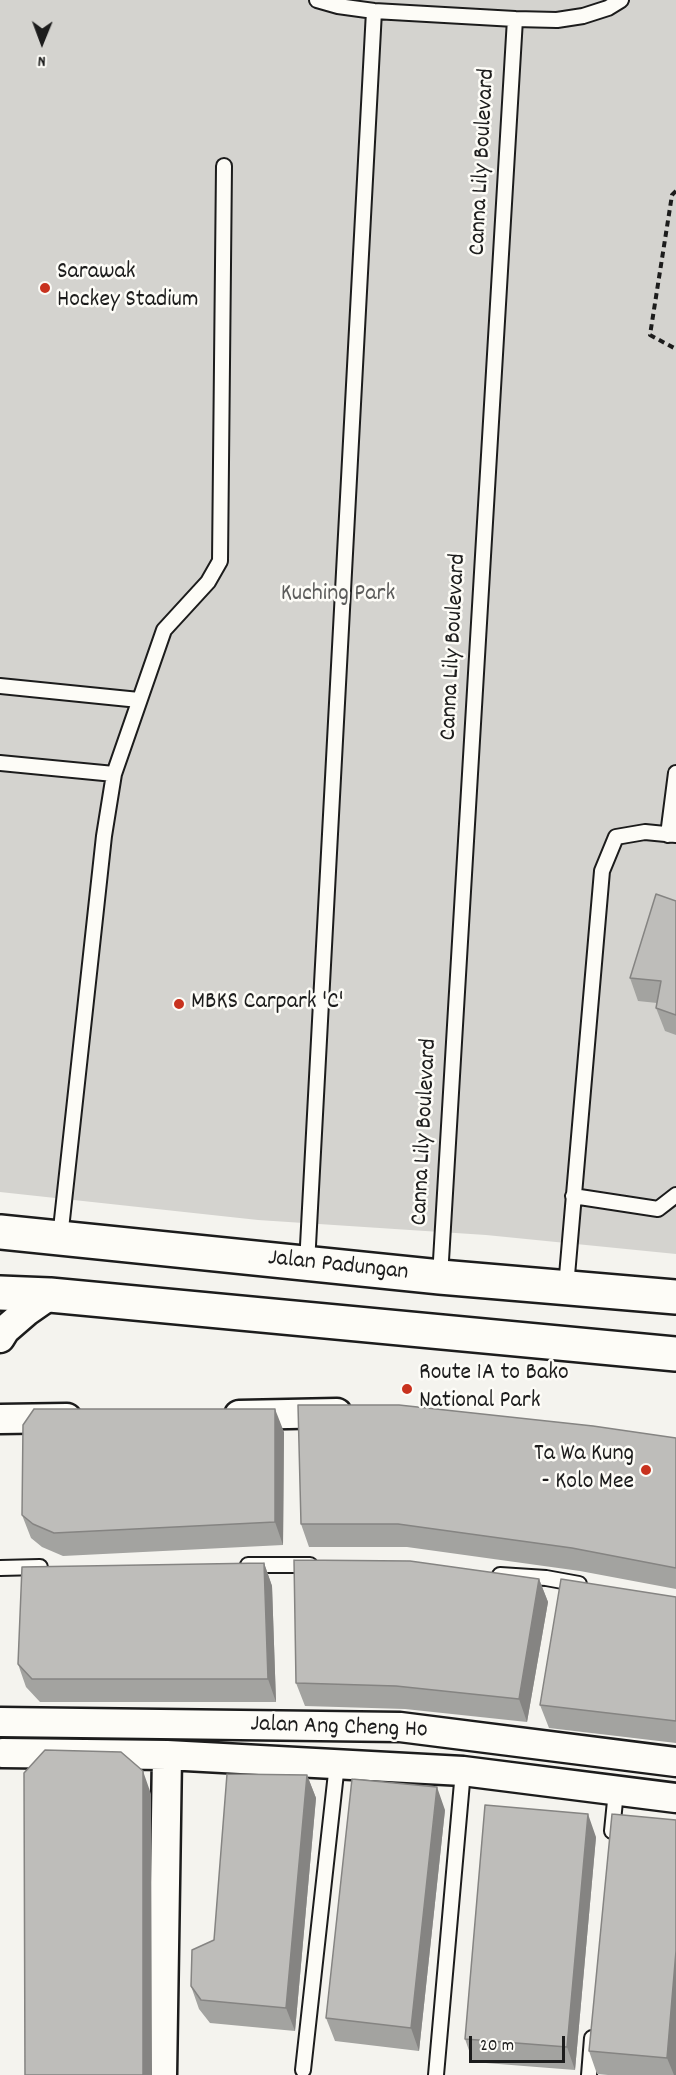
<!DOCTYPE html>
<style>
body{margin:0}
#map{position:relative;width:676px;height:2075px;overflow:hidden;background:#f4f3ee;font-family:Dekko,sans-serif}
canvas{display:block}
.north{position:absolute;left:12px;top:12px;width:60px;height:60px;-webkit-text-stroke:4px #fdfcf7;paint-order:stroke;rotate:181deg;font-size:16px;font-weight:700;line-height:24px;text-align:center;color:#1c1c1c}
.north::after{content:'';display:block;margin:auto;width:21px;height:27px;background:#1c1c1c;clip-path:polygon(50% 0,100% 100%,50% 72%,0 100%)}
.scale{position:absolute;left:469px;top:2036px;width:96px;height:27px;box-sizing:border-box;border:3px solid #1c1c1c;border-top:0;padding-left:8px;font-size:18px;line-height:21px;white-space:nowrap;color:#1c1c1c;-webkit-text-stroke:4px #fdfcf7;paint-order:stroke}
</style>
<div id="map">
<canvas width="676" height="2075"></canvas>
<div class="north">N</div>
<div class="scale">20 m</div>
</div>
<script>
const ctx = document.querySelector('canvas').getContext('2d');
ctx.lineJoin = 'round';
function fill(path, color) { ctx.fillStyle = color; ctx.fill(path, 'evenodd'); }
const toPath = rows => new Path2D(rows.map(r => 'M' + r).join(''));
function strokePath(path, color, width, dash) { ctx.strokeStyle = color; ctx.lineWidth = width; ctx.lineCap = dash ? 'butt' : 'round'; ctx.setLineDash(dash || []); ctx.stroke(path); }
function write(font, color, halo, rows, align = 'center') {
  ctx.font = font + ' Dekko,sans-serif'; ctx.lineWidth = 5; ctx.setLineDash([]); ctx.textBaseline = 'middle'; ctx.strokeStyle = halo; ctx.fillStyle = color; for (const [text, x, y, turn = 0] of rows) {
    ctx.save(); ctx.translate(x, y); ctx.rotate((+turn || 0) * Math.PI / 180); ctx.textAlign = isNaN(turn) ? turn : align; if (halo) ctx.strokeText(text, 0, 0); ctx.fillText(text, 0, 0); ctx.restore();
  }
}
const green = toPath([
 [0,0,676,0,676,1254,486,1235,258,1220,0,1192]
]);
const path = toPath([
 [676,191,672,195,650,335,676,349]
]);
const service = toPath([
 [317,0,338,6,374,11,515,19,557,20,583,16,608,8,621,0],
 [0,686,139,700],
 [0,763,114,774],
 [668,835,676,773],
 [573,1196,658,1209,676,1195],
 [60,1238,104,836,114,774,164,630,208,582,220,561,224,166],
 [307,1264,374,11],
 [440,1277,515,19],
 [566,1287,602,871,616,837,645,832,676,835],
 [248,1565,310,1565],
 [0,1568,40,1567],
 [500,1575,546,1578,579,1584],
 [612,1831,616,1791],
 [303,2070,337,1764],
 [436,2075,463,1771],
 [589,2075,592,2038]
]);
const minor = toPath([
 [0,1338,5,1330,27,1311,50,1295],
 [239,1415,337,1413],
 [0,1419,67,1418],
 [1,1722,400,1727,676,1762],
 [2,1753,167,1755,463,1771,676,1798],
 [162,2075,167,1755]
]);
const secondary = toPath([
 [0,1232,440,1277,676,1297],
 [0,1293,50,1295,676,1354]
]);
const wall = toPath([
 [676,901,676,1035,665,1031,656,1008,657,1003,638,1001,630,978],
 [284,1432,283,1545,63,1556,42,1547,31,1538,22,1515],
 [676,1438,676,1589,580,1571,407,1547,309,1547,301,1524],
 [264,1563,272,1586,276,1702,40,1702,26,1687,18,1664],
 [539,1579,548,1602,527,1722,405,1709,305,1706,296,1683],
 [676,1597,676,1743,549,1728,540,1705],
 [307,1775,316,1798,295,2031,210,2023,199,2009,191,1986,214,1940],
 [445,1810,419,2051,335,2041,326,2018],
 [676,1820,676,2075,608,2075,597,2074,589,2051],
 [596,1837,575,2070,473,2062,465,2039]
]);
const shadedWall = toPath([
 [275,1409,284,1432,283,1545,275,1522],
 [264,1563,272,1586,276,1702,268,1679],
 [539,1579,548,1602,527,1722,519,1699],
 [143,1771,151,1794,152,2075,143,2075],
 [307,1775,316,1798,295,2031,286,2008],
 [437,1787,445,1810,419,2051,411,2028],
 [588,1814,596,1837,575,2070,567,2047],
 [676,1951,676,2075,674,2075,667,2058]
]);
const building = toPath([
 [656,894,676,901,676,1015,656,1008,661,981,630,978,656,894],
 [298,1405,399,1405,593,1426,676,1438,676,1568,572,1548,398,1524,301,1524,298,1405],
 [34,1409,275,1409,275,1522,54,1533,33,1524,22,1515,23,1425,34,1409],
 [294,1560,410,1561,539,1579,519,1699,396,1686,296,1683,294,1560],
 [264,1563,268,1679,32,1679,18,1664,22,1567,264,1563],
 [561,1579,676,1597,676,1721,540,1705,561,1579],
 [45,1750,121,1752,143,1771,143,2075,25,2075,24,1773,45,1750],
 [227,1774,307,1775,286,2008,201,2000,191,1986,192,1950,214,1940,227,1774],
 [352,1779,437,1787,411,2028,326,2018,352,1779],
 [485,1805,588,1814,567,2047,465,2039,485,1805],
 [612,1814,676,1820,676,1951,667,2058,589,2051,612,1814]
]);
const markers = [
 [45,288,6,"#c8321e"],
 [179,1004,6,"#c8321e"],
 [407,1389,6,"#c8321e"],
 [646,1470,6,"#c8321e"]
];
const streetNames = [
 ["Canna Lily Boulevard",484,162,-87],
 ["Canna Lily Boulevard",455,647,-87],
 ["Canna Lily Boulevard",426,1132,-87],
 ["Jalan Padungan",338,1267,6],
 ["Jalan Ang Cheng Ho",339,1729,2]
];
const poiNames = [
 ["Sarawak",57,274],
 ["Hockey Stadium",57,302],
 ["MBKS Carpark 'C'",191,1004],
 ["Route 1A to Bako",419,1375],
 ["National Park",419,1403],
 ["Ta Wa Kung",634,1456,"right"],
 ["- Kolo Mee",634,1484,"right"]
];
const parkNames = [
 ["Kuching Park",338,596]
];
fill(green, '#d4d3cf');
strokePath(service, '#1c1c1c', 18);
strokePath(minor, '#1c1c1c', 33);
strokePath(secondary, '#1c1c1c', 38);
strokePath(path, '#1c1c1c', 4, [6, 4.5]);
strokePath(service, '#fdfcf7', 14);
strokePath(minor, '#fdfcf7', 28);
strokePath(secondary, '#fdfcf7', 33);
fill(wall, '#a3a3a0');
fill(shadedWall, '#858482');
fill(building, '#bebdba');
strokePath(building, '#858482', 1.5);
for (const [x, y, r, color] of markers) { const dot = new Path2D(); dot.arc(x, y, r, 0, 2 * Math.PI); ctx.fillStyle = color; ctx.fill(dot); strokePath(dot, '#fdfcf7', 2); }
write('24px', '#1c1c1c', '#fdfcf7', streetNames);
write('24px', '#1c1c1c', '#fdfcf7', poiNames, 'left');
write('24px', '#5c5c5b', '#fdfcf7', parkNames);
</script>
